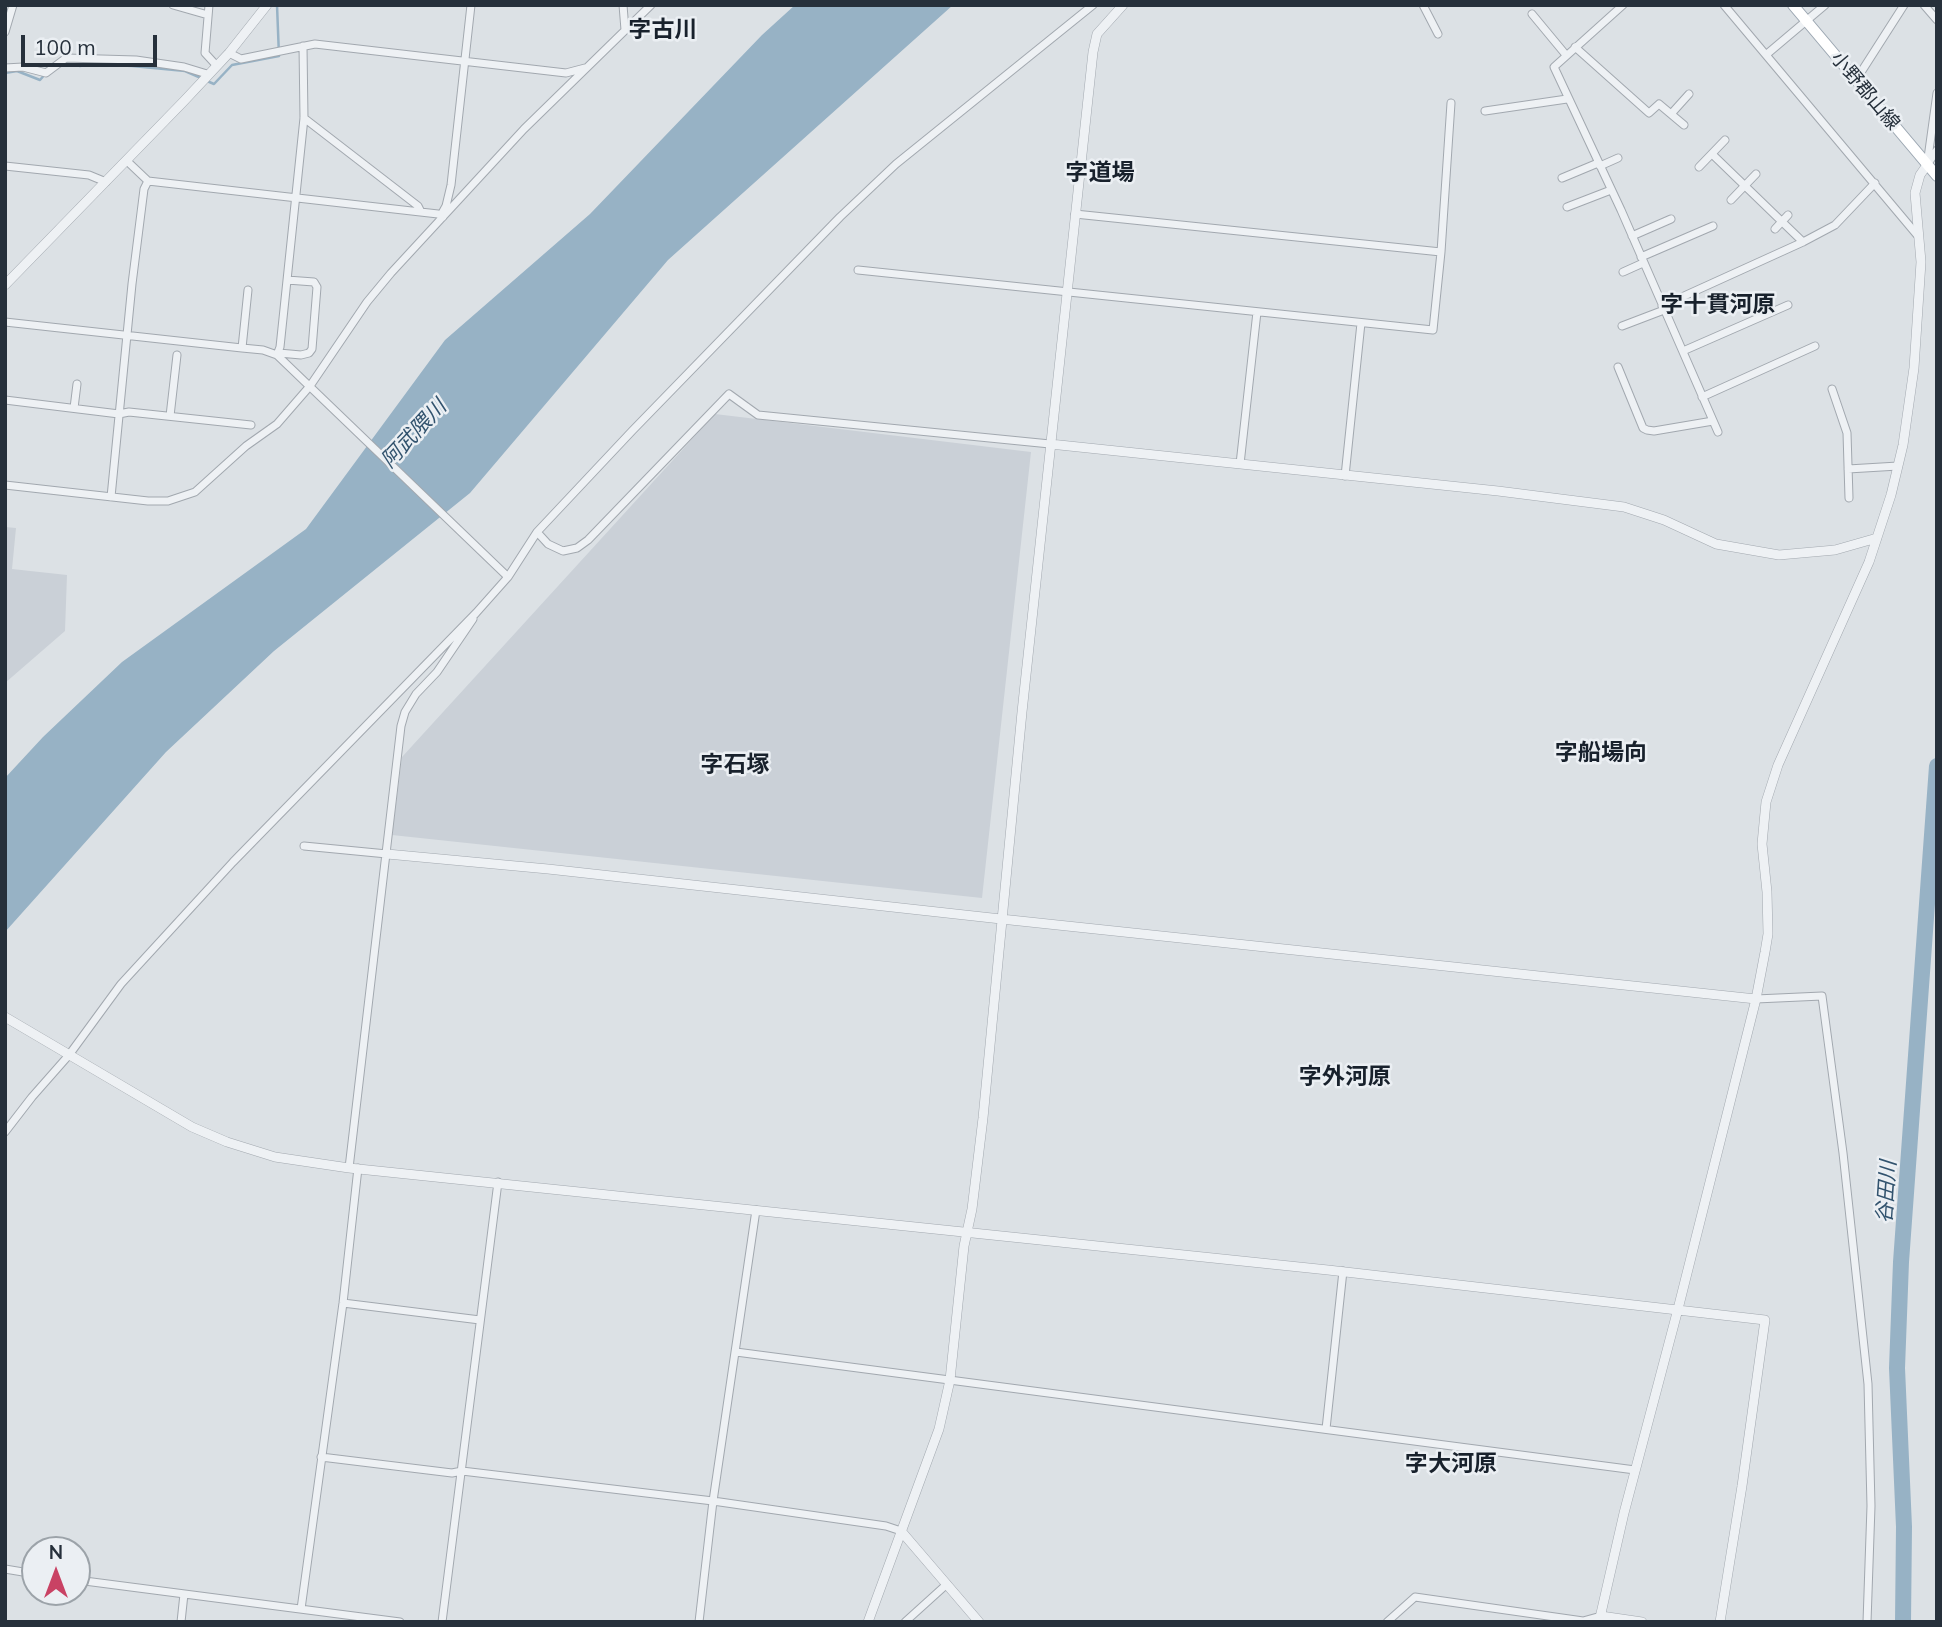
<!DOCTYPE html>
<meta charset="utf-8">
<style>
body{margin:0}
#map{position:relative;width:1942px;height:1627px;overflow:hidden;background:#dce1e5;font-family:Mulish,sans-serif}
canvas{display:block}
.frame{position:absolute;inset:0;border:7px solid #26303b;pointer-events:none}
.north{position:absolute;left:21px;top:1536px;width:70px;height:70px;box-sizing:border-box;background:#ebeff3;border:2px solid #9ca3a9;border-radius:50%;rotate:0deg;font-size:19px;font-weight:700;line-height:28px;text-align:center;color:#26303b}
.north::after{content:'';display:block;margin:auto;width:24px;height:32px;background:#c94264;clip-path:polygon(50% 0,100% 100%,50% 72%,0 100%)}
.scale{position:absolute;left:21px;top:35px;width:136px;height:32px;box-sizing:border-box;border:4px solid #26303b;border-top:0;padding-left:9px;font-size:21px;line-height:24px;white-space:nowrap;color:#26303b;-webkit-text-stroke:5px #ebeff3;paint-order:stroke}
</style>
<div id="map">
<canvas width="1942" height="1627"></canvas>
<div class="frame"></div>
<div class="north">N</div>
<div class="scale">100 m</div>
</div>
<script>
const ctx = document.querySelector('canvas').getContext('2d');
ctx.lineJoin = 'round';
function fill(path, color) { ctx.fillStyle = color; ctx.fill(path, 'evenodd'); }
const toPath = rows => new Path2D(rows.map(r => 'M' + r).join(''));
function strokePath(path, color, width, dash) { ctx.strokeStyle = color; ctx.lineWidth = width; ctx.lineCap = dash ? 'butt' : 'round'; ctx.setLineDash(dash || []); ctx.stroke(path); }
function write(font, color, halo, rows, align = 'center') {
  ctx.font = font + ' Mulish,"Noto Sans JP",sans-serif'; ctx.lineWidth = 5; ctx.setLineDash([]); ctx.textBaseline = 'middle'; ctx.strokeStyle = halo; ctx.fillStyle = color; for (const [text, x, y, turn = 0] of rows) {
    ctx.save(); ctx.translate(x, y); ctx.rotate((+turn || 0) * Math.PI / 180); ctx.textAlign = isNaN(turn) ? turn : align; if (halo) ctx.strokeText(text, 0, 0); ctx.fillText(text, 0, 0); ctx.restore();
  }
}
const built = toPath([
 [715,414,1031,452,982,898,392,835,402,757],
 [5,527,16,528,12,569,67,575,65,631,5,683]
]);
const water = toPath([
 [795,5,953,5,668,260,470,493,274,651,166,752,5,932,5,778,43,737,122,662,306,529,445,340,590,214,762,35]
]);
const stream = toPath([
 [63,63,80,66,93,64,132,66,185,71,201,78],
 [5,73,17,71,40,80,46,73],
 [207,81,214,84,232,65,279,56,277,5]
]);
const river = toPath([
 [1903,1622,1904,1527,1897,1368,1901,1262,1937,766]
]);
const minor = toPath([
 [173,5,208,15],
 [209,5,205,53,216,65],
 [623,5,625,30],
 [1423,5,1438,34],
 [1623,5,1554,67,1621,210,1718,432],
 [1724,5,1918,236],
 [1924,5,1937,20],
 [1532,14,1566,55],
 [5,32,13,5],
 [1575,47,1649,113,1659,104,1684,125],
 [229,53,241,59,315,44,566,73,585,68],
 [1767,54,1825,5],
 [5,68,23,67,46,73,66,58,136,60,184,67,207,74],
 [1856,80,1904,5],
 [1485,111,1567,99],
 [1671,114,1689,94],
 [304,118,418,206,421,212],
 [1712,154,1803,242],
 [127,161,148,181,438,214,443,217],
 [1929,162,1937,150],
 [1927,165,1937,93],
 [5,166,89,175,106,182],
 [1600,166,1618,158],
 [1699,167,1725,140],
 [1562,178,1598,163],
 [1731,200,1756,174],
 [1567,207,1611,190],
 [1075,214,1441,252],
 [441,215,446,206,451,185,471,5],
 [1775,229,1788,215],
 [1632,236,1671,219],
 [1641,257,1713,226],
 [858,270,1433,330,1441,252,1451,103],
 [1623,272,1643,263],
 [1662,306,1803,242,1835,225,1875,183],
 [5,322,242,348,263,350,277,355,508,577],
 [1622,326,1664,310],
 [242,348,248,290],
 [1683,351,1788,305],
 [279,353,301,355,309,353,312,349,317,287,314,282,287,280],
 [277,355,280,347,304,118,303,46],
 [1618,367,1643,428,1647,430,1654,431,1713,421],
 [1832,389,1847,433,1849,498],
 [1702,397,1815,346],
 [5,400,119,414,129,412,251,425],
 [74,408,77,384],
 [170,416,177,355],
 [1240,464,1257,312],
 [1848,469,1898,466],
 [1345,476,1361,323],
 [5,485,148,501,168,501,195,492,246,446,277,424,310,386,367,302,391,273,524,129,651,5],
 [111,497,132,284,144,189,148,181],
 [537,532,548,544,563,551,577,548,588,540,729,394,758,415,1050,444],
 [304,846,387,854],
 [1756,999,1822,996,1843,1153,1868,1384,1871,1506,1867,1622],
 [5,1132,32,1097,69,1055,121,984,233,862,476,613,508,577,537,532,632,431,840,217,896,164,1093,5],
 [349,1168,401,726,405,712,416,694,437,672,473,619],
 [343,1303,480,1320],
 [736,1352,1635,1470],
 [1326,1429,1343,1271],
 [321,1457,452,1473,462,1471,713,1501,886,1526,901,1531],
 [5,1569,35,1574],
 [77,1580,400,1622],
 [301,1609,343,1303,358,1168],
 [181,1622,184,1594],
 [442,1622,498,1182],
 [699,1622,713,1501,756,1210],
 [905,1622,947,1584],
 [1387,1622,1415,1597,1583,1621,1601,1616]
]);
const tertiary = toPath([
 [5,285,184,101,229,53,267,5],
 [1050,444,1498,491,1624,507,1664,520,1716,544,1779,555,1835,550,1877,538],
 [387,854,548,869,1001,919,1756,999],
 [5,1017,192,1127,227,1142,275,1157,349,1168,1328,1270,1765,1320,1742,1486,1720,1622],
 [901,1531,979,1622],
 [1601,1616,1642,1622],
 [868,1622,939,1429,950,1380,964,1246,972,1209,983,1118,1022,712,1093,52,1097,34,1123,5],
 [1599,1622,1624,1513,1678,1309,1756,999,1765,952,1768,934,1767,892,1762,844,1766,802,1778,765,1869,562,1891,495,1903,445,1914,368,1921,262,1915,193,1920,175,1927,165]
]);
const primary = toPath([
 [1793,5,1937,176]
]);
const streetNames = [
 ["小野郡山線",1865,91,50]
];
const waterNames = [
 ["阿武隈川",414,434,-47],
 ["谷田川",1887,1192,-86]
];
const quarterNames = [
 ["字古川",663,30],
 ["字道場",1100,173],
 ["字十貫河原",1718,305],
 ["字船場向",1601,753],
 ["字石塚",735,765],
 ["字外河原",1345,1077],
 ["字大河原",1451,1464]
];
fill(built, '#cad0d7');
fill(water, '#97b2c5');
strokePath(stream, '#97b2c5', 2.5);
strokePath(river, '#97b2c5', 16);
strokePath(minor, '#a2a8af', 9);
strokePath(tertiary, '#a2a8af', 10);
strokePath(primary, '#9ba6b1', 12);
strokePath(minor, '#eef1f4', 7);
strokePath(tertiary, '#eef1f4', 9);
strokePath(primary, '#fff', 10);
write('19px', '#26303b', '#ebeff3', streetNames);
write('italic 21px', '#32536e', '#ebeff3', waterNames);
write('bold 23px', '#18212c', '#ebeff3', quarterNames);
</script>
